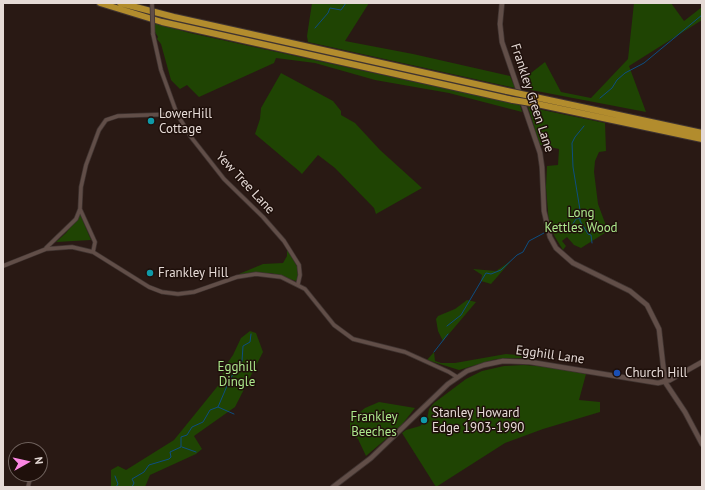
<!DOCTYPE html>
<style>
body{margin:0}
#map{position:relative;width:705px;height:490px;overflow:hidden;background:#291914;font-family:"PT Sans",sans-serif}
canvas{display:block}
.frame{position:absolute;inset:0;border:4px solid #e5dad6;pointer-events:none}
.north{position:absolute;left:8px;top:442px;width:40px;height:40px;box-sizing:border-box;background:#1f100b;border:1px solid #6e615c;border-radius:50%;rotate:82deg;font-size:11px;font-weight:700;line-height:16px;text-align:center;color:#e5dad6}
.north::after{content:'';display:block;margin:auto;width:14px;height:18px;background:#fc86e3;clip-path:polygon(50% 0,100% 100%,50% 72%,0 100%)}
</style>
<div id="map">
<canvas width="705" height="490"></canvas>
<div class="frame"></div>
<div class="north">N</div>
</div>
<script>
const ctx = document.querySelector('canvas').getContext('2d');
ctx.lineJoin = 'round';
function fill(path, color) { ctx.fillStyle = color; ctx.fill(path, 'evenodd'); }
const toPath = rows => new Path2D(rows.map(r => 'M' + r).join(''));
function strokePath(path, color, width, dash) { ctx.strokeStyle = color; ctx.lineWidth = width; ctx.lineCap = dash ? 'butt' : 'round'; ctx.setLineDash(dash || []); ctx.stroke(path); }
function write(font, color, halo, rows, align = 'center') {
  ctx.font = font + ' "PT Sans",sans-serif'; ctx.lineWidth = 3; ctx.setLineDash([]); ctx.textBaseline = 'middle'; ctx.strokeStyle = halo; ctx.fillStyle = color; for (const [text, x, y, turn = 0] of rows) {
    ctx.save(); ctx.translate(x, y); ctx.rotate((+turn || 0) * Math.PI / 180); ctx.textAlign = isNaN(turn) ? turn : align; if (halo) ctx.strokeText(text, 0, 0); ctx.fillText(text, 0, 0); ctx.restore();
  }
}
const green = toPath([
 [312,3,369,3,345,41,413,54,510,76,515,88,308,42,307,36],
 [634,3,671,3,684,21,702,7,702,20,629,66,646,112,526,89,522,80,545,62,561,92,591,98,628,59],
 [155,23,190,33,520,105,522,112,449,93,375,80,315,63,276,58,274,63,199,97,187,85,180,89,171,80,161,44,157,39,158,37,155,32],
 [281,73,333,101,341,111,341,115,355,123,380,150,422,188,376,214,374,208,335,168,318,155,302,174,299,171,255,134,260,119,261,108],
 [528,107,605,123,606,151,599,152,595,161,594,172,598,204,608,231,581,248,574,245,567,237,562,241,566,246,563,250,555,237,549,224,546,187,547,166,558,165,559,149,540,145],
 [80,214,91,240,56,242,66,233],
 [287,249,298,268,299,278,296,281,271,273,239,274,263,264,283,263,287,256],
 [511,261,491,284,481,281,482,275,473,269,496,271],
 [467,300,476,302,443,341,438,331,436,319,438,316,455,309],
 [250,331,256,333,263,352,235,407,194,436,202,449,196,454,150,475,145,487,111,487,111,470,118,466,126,470,174,440,221,382,224,368,233,355,241,338],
 [434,352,435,361,441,363,455,363,506,354,529,356,529,359,521,358,496,359,459,370,427,360],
 [524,365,550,367,586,374,579,400,600,402,600,412,543,429,505,443,436,487,402,433,406,430,420,426,427,419,429,409,434,403,466,379,482,371,504,366],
 [379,402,415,408,400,427,366,456,358,439,350,434,350,420,365,408]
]);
const stream = toPath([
 [315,28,328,13,330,8,341,10,346,3],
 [600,98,612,88,617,80,625,73,644,63,702,15],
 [584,126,575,137,572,143,573,167,580,210,580,221,588,234,591,235,592,243],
 [569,230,576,219,580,218],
 [447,326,461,315,486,273,491,274,501,270,517,255,523,252,529,241,544,233],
 [434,352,448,334],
 [218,407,234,414],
 [182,447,196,452],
 [115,476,118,484,116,487],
 [132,487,134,483,132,479,144,472,149,465,169,459,171,457,170,452,181,447,181,437,187,435,192,427,203,422,210,410,218,407,230,379,242,361,243,346,250,342,251,334]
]);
const minor = toPath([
 [153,34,161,70,177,114,191,137,224,179,263,217,284,241,299,265,300,275,298,284],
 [80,209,95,242,93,252],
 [46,248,76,219,80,209,81,187,86,165,99,130,106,120,118,116,177,114],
 [3,266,46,249,72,247,93,252,149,287,162,292,178,294,194,292,237,277,256,274,281,277,305,289,334,325,353,339,405,352,449,372,457,377],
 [28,487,30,479]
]);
const tertiary = toPath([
 [502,3,500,24,502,42,540,153,542,167,544,211,550,237,556,248,573,263,630,291,647,305,659,329,665,382,685,412,702,444],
 [333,487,371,458,448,384,467,371,484,365,503,361,530,362,658,383,670,380,702,362]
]);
const motorway = toPath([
 [100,3,162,22,513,100],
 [120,3,174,17,507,91],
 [535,97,702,133],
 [537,104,702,139]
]);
const minorBridge = toPath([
 [152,3,153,34]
]);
const motorwayBridge = toPath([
 [507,91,535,97],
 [513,100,537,104]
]);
const markers = [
 [151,121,4,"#0f9aa8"],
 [150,273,4,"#0f9aa8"],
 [617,373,4,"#1a4fb4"],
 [424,420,4,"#0f9aa8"]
];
const streetNames = [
 ["Frankley Green Lane",532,98,72],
 ["Yew Tree Lane",245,183,47],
 ["Egghill Lane",550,355,8]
];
const poiNames = [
 ["LowerHill",159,114],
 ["Cottage",159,129],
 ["Frankley Hill",158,273],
 ["Church Hill",625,373],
 ["Stanley Howard",432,413],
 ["Edge 1903-1990",432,428]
];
const parkNames = [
 ["Long",581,213],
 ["Kettles Wood",581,228],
 ["Egghill",237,367],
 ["Dingle",237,382],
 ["Frankley",374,417],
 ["Beeches",374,432]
];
fill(green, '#1f4403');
strokePath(stream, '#0d4e81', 1);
strokePath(minor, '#403431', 5);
strokePath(tertiary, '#403431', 6);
strokePath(motorway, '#403431', 8);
strokePath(minor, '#614e48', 3.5);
strokePath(tertiary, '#614e48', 4.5);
strokePath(motorway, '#b28c2d', 6);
strokePath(minorBridge, '#403431', 5, []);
strokePath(motorwayBridge, '#403431', 8, []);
strokePath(minorBridge, '#614e48', 3.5);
strokePath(motorwayBridge, '#b28c2d', 6);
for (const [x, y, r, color] of markers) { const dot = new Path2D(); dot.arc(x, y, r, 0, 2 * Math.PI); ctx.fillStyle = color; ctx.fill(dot); strokePath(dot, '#1f100b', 1.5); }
write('13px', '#e5dad6', '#1f100b', streetNames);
write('13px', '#e5dad6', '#1f100b', poiNames, 'left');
write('13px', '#ace88c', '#1f100b', parkNames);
</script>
